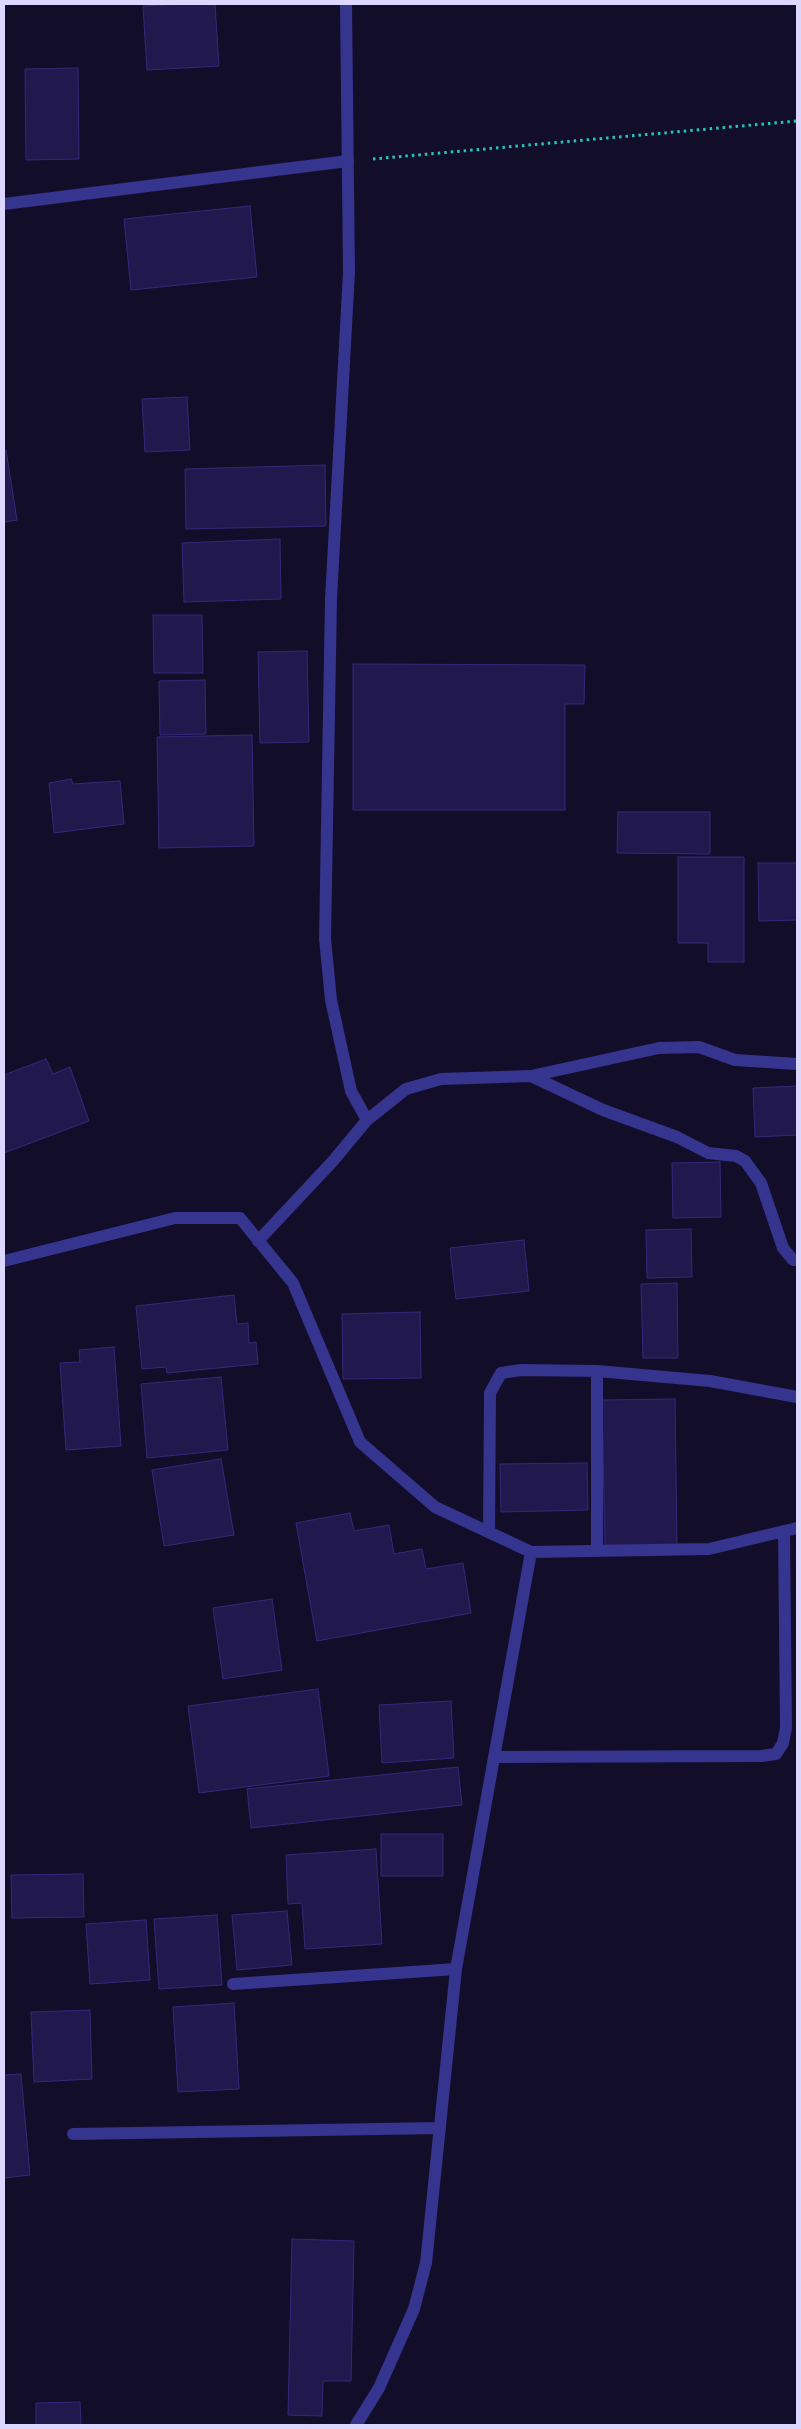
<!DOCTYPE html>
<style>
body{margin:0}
#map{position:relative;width:801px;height:2429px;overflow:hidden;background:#120e2a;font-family:"DejaVu Sans",sans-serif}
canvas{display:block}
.frame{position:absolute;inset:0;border:5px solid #dbd7ff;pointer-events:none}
</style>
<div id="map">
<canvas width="801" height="2429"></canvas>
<div class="frame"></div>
</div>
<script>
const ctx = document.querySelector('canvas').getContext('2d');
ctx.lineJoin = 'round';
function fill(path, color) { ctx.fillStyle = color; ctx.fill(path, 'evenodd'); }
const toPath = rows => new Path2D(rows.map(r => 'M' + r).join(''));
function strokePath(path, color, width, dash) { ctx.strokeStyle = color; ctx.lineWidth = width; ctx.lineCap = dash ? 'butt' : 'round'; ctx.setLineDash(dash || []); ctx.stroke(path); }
const building = toPath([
 [179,4,215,4,219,66,147,70,143,6,179,4],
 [78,68,79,159,26,160,25,69,78,68],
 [250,206,257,277,131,290,124,219,250,206],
 [187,397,190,450,145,452,142,399,187,397],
 [4,450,6,450,17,520,4,522,4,450],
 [325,465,326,526,186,529,185,469,325,465],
 [280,539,281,599,184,602,182,543,280,539],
 [153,615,202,615,203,673,154,673,153,615],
 [307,651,309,742,260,743,258,652,307,651],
 [353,664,585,665,584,704,565,704,565,810,353,810,353,664],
 [205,680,206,734,160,735,159,681,205,680],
 [252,735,254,846,159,848,157,737,252,735],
 [71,779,73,784,120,781,124,824,54,833,49,783,71,779],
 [618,812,710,812,710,854,617,853,618,812],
 [678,857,744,857,744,962,708,962,708,943,678,943,678,857],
 [758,863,797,863,797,920,759,921,758,863],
 [46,1059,53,1074,70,1067,89,1121,4,1153,4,1075,46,1059],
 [797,1086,797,1135,755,1137,753,1088,797,1086],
 [720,1162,721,1217,673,1218,672,1163,720,1162],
 [691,1229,692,1277,647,1278,646,1230,691,1229],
 [524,1240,529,1291,456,1299,450,1248,524,1240],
 [677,1283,678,1358,643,1358,641,1284,677,1283],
 [234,1295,237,1324,248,1323,249,1343,256,1342,258,1364,167,1373,166,1367,142,1369,136,1306,234,1295],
 [420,1312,421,1378,343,1379,342,1314,420,1312],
 [114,1347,121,1446,66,1450,60,1363,80,1362,79,1350,114,1347],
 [221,1377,228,1450,147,1458,141,1384,221,1377],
 [675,1399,677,1546,605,1548,602,1400,675,1399],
 [221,1459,234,1535,164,1546,152,1470,221,1459],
 [587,1463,588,1510,501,1512,500,1464,587,1463],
 [350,1513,354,1531,389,1525,394,1554,422,1549,426,1569,463,1563,471,1613,317,1641,296,1523,350,1513],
 [272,1599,282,1670,223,1679,213,1608,272,1599],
 [318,1689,329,1776,199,1793,188,1706,318,1689],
 [451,1701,454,1758,382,1763,379,1705,451,1701],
 [458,1767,462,1805,251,1828,247,1789,458,1767],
 [381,1834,443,1834,443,1876,381,1876,381,1834],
 [376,1849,382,1944,305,1949,302,1903,288,1904,286,1855,376,1849],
 [83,1874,84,1917,12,1918,11,1875,83,1874],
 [287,1911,292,1965,237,1970,232,1915,287,1911],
 [217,1915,222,1985,159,1989,154,1919,217,1915],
 [146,1920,150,1980,90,1984,86,1924,146,1920],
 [234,2003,239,2089,178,2092,173,2007,234,2003],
 [90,2010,92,2079,34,2082,31,2012,90,2010],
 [21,2074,30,2175,4,2178,4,2075,21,2074],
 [292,2239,354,2241,351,2381,323,2381,322,2416,288,2415,292,2239],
 [80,2402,81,2425,36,2425,36,2403,80,2402]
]);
const path = toPath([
 [373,159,797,121]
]);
const lane = toPath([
 [4,204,348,161]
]);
const street = toPath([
 [531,1076,603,1110,677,1137,708,1153,736,1156,745,1161,761,1183,783,1248,793,1260,797,1260],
 [367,1120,406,1089,441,1079,531,1076,659,1048,699,1047,735,1060,797,1064],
 [258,1241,333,1161,367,1120,351,1091,331,1000,325,939,331,599,349,272,346,4],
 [4,1261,175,1218,240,1218,293,1283,360,1442,435,1507,531,1552,709,1549,797,1528],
 [597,1371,597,1551],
 [489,1532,490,1393,501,1373,521,1370,597,1371,710,1381,797,1397],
 [494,1757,761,1756,776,1754,783,1743,786,1728,784,1531],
 [233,1984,456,1969],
 [73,2134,440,2128],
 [356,2425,379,2388,414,2309,426,2263,456,1969,531,1552]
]);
fill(building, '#21184d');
strokePath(building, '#36287b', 1);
strokePath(path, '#24c6b8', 3, [2.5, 4]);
strokePath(lane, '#35348e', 12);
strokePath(street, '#35348e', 12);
</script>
